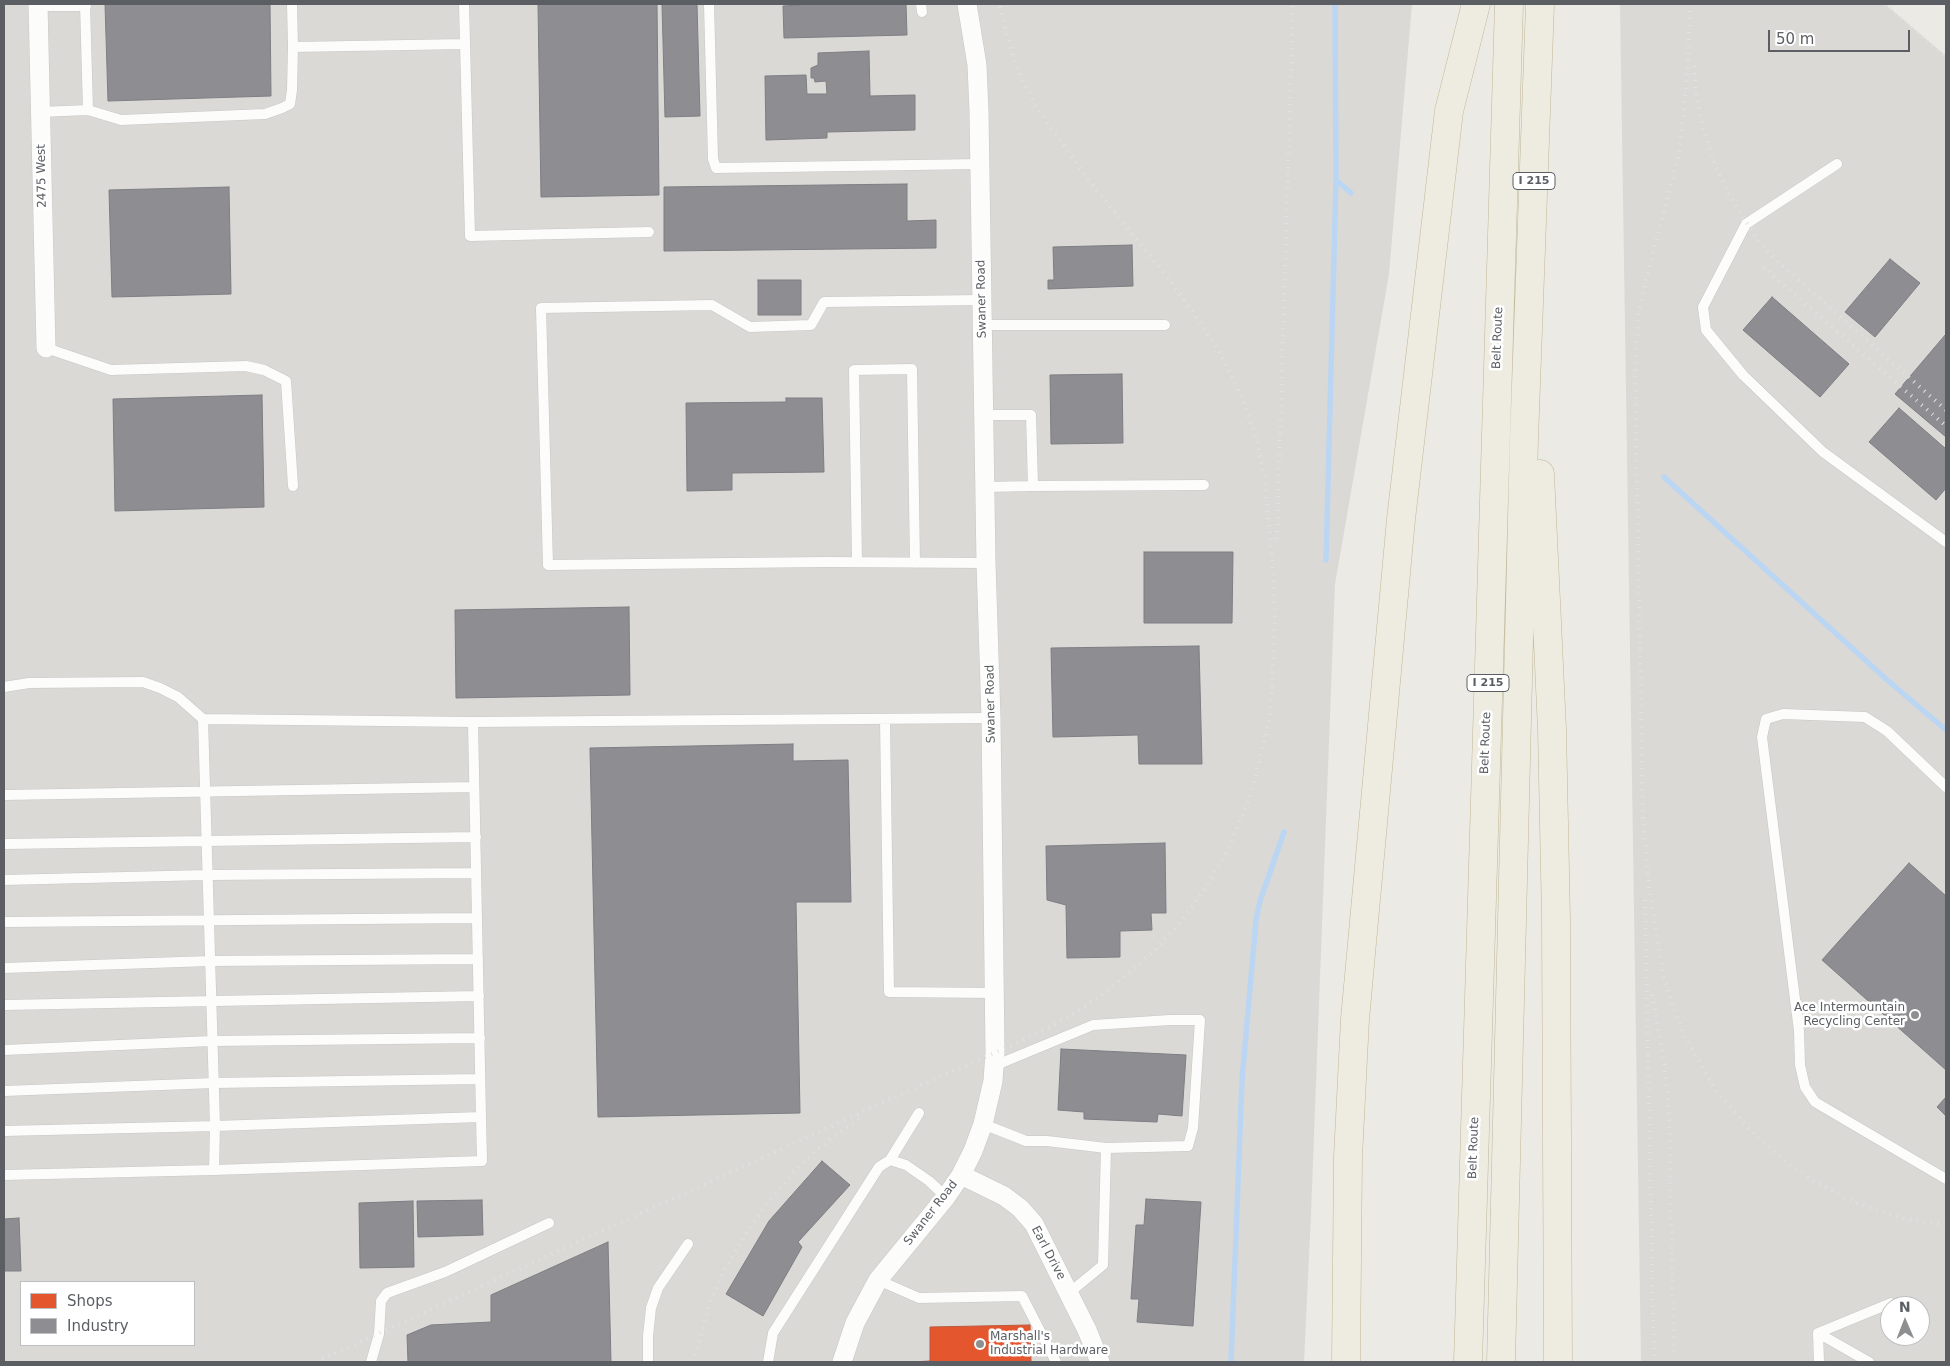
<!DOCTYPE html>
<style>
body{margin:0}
#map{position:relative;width:1950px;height:1366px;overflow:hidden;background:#ebeae5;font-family:"DejaVu Sans",sans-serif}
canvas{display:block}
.frame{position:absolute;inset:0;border:5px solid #5b5e63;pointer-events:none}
.legend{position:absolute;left:20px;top:1281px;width:175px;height:65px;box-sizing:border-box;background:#fff;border:1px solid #bdbfc1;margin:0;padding:6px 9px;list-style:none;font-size:15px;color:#5b5e63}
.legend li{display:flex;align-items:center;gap:10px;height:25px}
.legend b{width:25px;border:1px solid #bdbfc1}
.north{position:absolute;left:1880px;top:1296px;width:50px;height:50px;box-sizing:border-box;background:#fff;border:1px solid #bdbfc1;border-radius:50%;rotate:359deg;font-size:14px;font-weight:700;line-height:20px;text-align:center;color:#5b5e63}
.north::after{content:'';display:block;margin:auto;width:18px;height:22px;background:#8d8f90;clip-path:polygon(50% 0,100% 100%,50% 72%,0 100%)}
.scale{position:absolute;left:1768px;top:30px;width:142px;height:22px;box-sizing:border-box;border:2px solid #5b5e63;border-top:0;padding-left:6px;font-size:15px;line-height:18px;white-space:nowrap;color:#5b5e63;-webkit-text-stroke:4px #fff;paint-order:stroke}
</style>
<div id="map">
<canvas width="1950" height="1366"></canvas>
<div class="frame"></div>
<ul class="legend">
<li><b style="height:14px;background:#e4572e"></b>Shops</li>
<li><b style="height:14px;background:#8d8d92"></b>Industry</li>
</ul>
<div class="north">N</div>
<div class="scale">50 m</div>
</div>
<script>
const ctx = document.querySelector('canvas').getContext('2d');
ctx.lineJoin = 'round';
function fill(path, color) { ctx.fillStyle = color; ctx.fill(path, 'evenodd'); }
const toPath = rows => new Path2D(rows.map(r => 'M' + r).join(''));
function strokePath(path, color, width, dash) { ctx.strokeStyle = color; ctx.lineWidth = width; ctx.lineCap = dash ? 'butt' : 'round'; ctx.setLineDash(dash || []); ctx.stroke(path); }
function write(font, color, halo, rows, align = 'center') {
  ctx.font = font + ' "DejaVu Sans",sans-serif'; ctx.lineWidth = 5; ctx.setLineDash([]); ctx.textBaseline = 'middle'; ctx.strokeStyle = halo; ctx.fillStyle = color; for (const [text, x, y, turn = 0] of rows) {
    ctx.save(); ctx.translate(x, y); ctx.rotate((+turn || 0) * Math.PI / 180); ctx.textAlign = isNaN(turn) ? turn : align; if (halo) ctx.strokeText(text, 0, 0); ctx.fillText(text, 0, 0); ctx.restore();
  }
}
const industrial = toPath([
 [4,4,1412,4,1389,274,1335,584,1311,1214,1304,1362,4,1362],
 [21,1282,194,1282,194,1345,21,1345],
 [1620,4,1885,4,1946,56,1946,1362,1641,1362],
 [1890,1306,1920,1306,1920,1336,1890,1336]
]);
const shops = toPath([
 [1030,1325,1031,1362,912,1362,930,1361,930,1327,1030,1325]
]);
const industry = toPath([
 [105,4,270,4,271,96,108,101,105,4],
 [538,4,657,4,659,195,541,197,538,4],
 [662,4,697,4,700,116,665,117,662,4],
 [800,4,906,4,907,35,784,38,783,6,800,5,800,4],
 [869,51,870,96,915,95,915,130,827,132,827,138,766,140,765,76,806,75,807,94,827,94,826,81,815,82,814,78,811,78,811,68,818,65,818,53,869,51],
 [907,184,907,221,936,220,936,248,664,251,664,187,907,184],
 [229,187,231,294,112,297,109,190,229,187],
 [1132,245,1133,286,1048,289,1048,280,1054,280,1053,247,1132,245],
 [1890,259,1920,283,1875,337,1845,312,1890,259],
 [758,280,801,280,801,315,758,315,758,280],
 [1772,297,1849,364,1820,397,1743,330,1772,297],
 [1946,334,1946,437,1895,394,1946,334],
 [1122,374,1123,443,1051,444,1050,375,1122,374],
 [262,395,264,507,115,511,113,399,262,395],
 [786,398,822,398,824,472,732,473,732,490,687,491,686,403,786,402,786,398],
 [1899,408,1946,449,1946,488,1936,500,1869,442,1899,408],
 [1144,552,1233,552,1232,623,1144,623,1144,552],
 [629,607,630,695,456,698,455,610,629,607],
 [1199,646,1202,764,1139,764,1138,735,1053,737,1051,648,1199,646],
 [793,744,793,761,848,760,851,902,796,902,800,1113,598,1117,590,748,793,744],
 [1165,843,1166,913,1151,913,1152,930,1120,931,1120,957,1067,958,1066,905,1047,900,1046,846,1165,843],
 [1909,863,1946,896,1946,1070,1822,960,1909,863],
 [1061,1049,1186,1055,1182,1116,1158,1114,1157,1122,1084,1119,1084,1112,1058,1110,1061,1049],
 [1946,1097,1946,1116,1937,1107,1946,1097],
 [822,1161,850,1185,798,1242,802,1247,763,1316,726,1294,769,1221,822,1161],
 [1146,1199,1201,1202,1193,1326,1137,1322,1139,1299,1131,1299,1136,1225,1144,1225,1146,1199],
 [482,1200,483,1235,418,1237,417,1201,482,1200],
 [413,1201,414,1267,360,1268,359,1203,413,1201],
 [19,1218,21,1271,4,1271,4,1219,19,1218],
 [608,1242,611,1362,408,1362,407,1335,431,1325,491,1322,491,1295,608,1242]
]);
const stream = toPath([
 [1336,180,1351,193],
 [1664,477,1886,679,1946,730],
 [1326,560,1336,180,1335,4],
 [1231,1362,1242,1080,1256,920,1260,901,1284,832]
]);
const lane = toPath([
 [292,4,293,47,465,44],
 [464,4,470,236,649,232],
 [709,4,713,159,716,168,980,164],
 [921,4,922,12],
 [38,6,86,6],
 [88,110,121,120,265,114,282,108,290,104,292,90,293,47],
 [40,112,88,110,85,4],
 [1837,164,1746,224,1703,307,1706,330,1743,375,1823,452,1946,542],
 [981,300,824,302,811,325,750,327,712,305,541,308,548,565,826,562,986,563],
 [982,325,1165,325],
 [46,348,111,370,246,366,264,370,286,381,293,486],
 [984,415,1031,415,1033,486,985,487],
 [1033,486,1204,485],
 [857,562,854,370,912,369,915,563],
 [4,687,29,683,143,682,160,688,178,697,203,719],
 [885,719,889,992,994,993],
 [473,722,481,1117,215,1126,203,719,473,722,991,718],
 [1946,787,1887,731,1865,717,1783,714,1766,719,1762,737,1799,1031,1800,1065,1805,1087,1815,1102,1946,1179],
 [4,795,474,787],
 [4,844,476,837],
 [4,880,207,875,476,873],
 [4,922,477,918],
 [4,968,210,961,478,959],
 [4,1005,479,996],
 [4,1050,212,1041,480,1038],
 [994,1066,1093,1025,1170,1020,1200,1020,1193,1128,1188,1146,1106,1148],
 [4,1091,214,1083,480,1079],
 [983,1124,1026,1141,1047,1141,1106,1148,1103,1265,1069,1293],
 [4,1131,215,1126,214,1170,4,1175],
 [890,1160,919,1113],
 [214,1170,482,1161,481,1117],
 [878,1280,919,1298,1022,1296,1056,1362],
 [1818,1333,1869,1362],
 [371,1362,379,1334,381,1301,387,1293,445,1272,549,1223],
 [648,1362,648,1336,651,1308,658,1288,688,1244],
 [768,1362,773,1333,879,1167,890,1160,906,1165,929,1181,946,1197],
 [1819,1362,1818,1333,1891,1303]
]);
const street = toPath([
 [38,4,46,348],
 [961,1175,1004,1196,1020,1208,1034,1224,1087,1330,1100,1362],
 [842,1362,855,1323,878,1280,946,1197,961,1175,973,1151,983,1124,993,1081,995,1053,991,718,986,563,979,111,977,65,967,4]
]);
const highway = toPath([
 [1540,474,1552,729,1556,919,1558,1362],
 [1346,1362,1348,1157,1355,1019,1401,519,1449,111,1476,4],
 [1468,1362,1509,4],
 [1501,1362,1524,439,1540,4]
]);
const rail = toPath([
 [1690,4,1688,66,1681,138,1678,158,1645,284,1639,311,1635,366,1643,818,1649,886,1663,975,1673,1007,1684,1035,1714,1088,1755,1135,1781,1158,1812,1180,1845,1198,1878,1211,1911,1220,1946,1225],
 [1885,4,1946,57],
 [1694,66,1696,93,1703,128,1715,164,1728,193,1759,242,1778,262,1946,410],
 [1763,267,1946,426],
 [1277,539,1293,4],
 [1645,900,1654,1362],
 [1652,995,1665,1066,1669,1112,1674,1358],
 [316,1362,904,1093,1028,1038,1067,1018,1101,996,1155,950,1182,920,1204,890,1227,852,1252,792,1269,721,1272,690,1275,615,1272,554,1264,474,1255,434,1240,394,1222,356,1208,334,1172,283,1087,178,1036,107,1014,60,999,4],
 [693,1362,711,1300,723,1273,742,1240,765,1206,793,1173,816,1150,859,1119]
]);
const markers = [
 [1915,1015,5,"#8d8f90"],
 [980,1344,5,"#8d8f90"]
];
const shields = [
 [1534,181,42],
 [1488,683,42]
];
const shieldNames = [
 ["I 215",1534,181],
 ["I 215",1488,683]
];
const streetNames = [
 ["2475 West",42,176,-91],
 ["Swaner Road",982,299,-91],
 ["Belt Route",1498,338,-88],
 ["Swaner Road",991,704,-91],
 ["Belt Route",1486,743,-88],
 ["Belt Route",1474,1148,-88],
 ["Swaner Road",931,1213,-52],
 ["Earl Drive",1048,1253,62]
];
const poiNames = [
 ["Ace Intermountain",1905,1008],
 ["Recycling Center",1905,1022],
 ["Marshall's",990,1337,"left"],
 ["Industrial Hardware",990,1351,"left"]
];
fill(industrial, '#dbd9d6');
fill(shops, '#e4572e');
strokePath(shops, '#bb593e', 1);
fill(industry, '#8d8d92');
strokePath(industry, '#7e7f84', 1);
strokePath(stream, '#bbd6f3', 5.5);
strokePath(lane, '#c7c7c6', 11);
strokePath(street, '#c7c7c6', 20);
strokePath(highway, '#c0b795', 29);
strokePath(lane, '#fcfcfb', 10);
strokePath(street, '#fcfcfb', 19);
strokePath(highway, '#eeece1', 28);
strokePath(rail, '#e2e2e2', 4, [1, 6]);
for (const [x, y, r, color] of markers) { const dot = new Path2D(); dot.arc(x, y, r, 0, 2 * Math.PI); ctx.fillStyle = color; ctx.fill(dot); strokePath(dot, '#fff', 2); }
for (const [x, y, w] of shields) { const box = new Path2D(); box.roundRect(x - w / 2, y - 8.5, w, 17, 4); ctx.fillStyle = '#fff'; ctx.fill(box); strokePath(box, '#5b5e63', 1); }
write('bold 11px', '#5b5e63', null, shieldNames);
write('12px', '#5b5e63', '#fff', streetNames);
write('12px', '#5b5e63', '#fff', poiNames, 'right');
</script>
